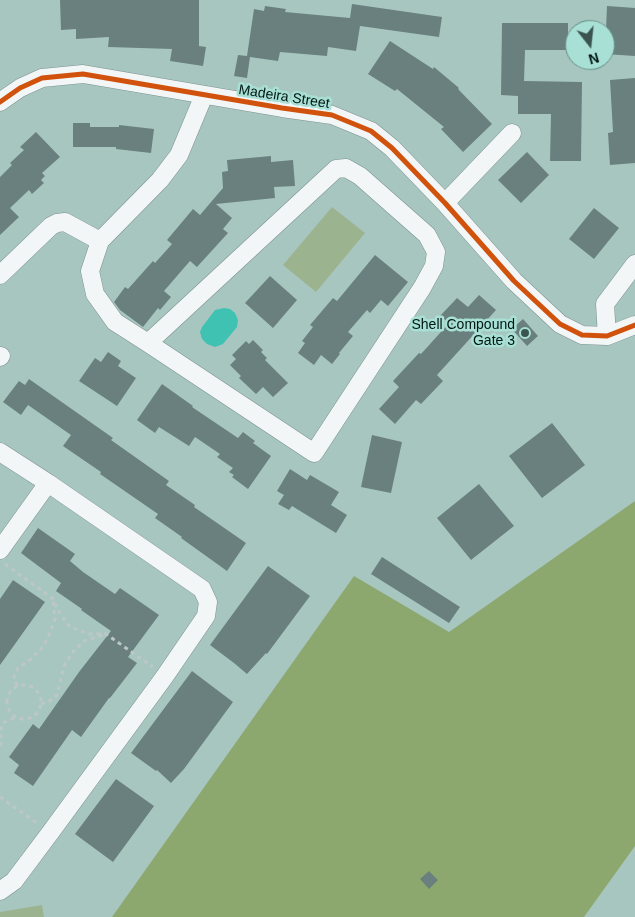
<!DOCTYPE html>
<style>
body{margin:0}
#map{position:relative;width:635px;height:917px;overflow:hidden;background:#a8c6c0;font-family:Helvetica,sans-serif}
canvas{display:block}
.north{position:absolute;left:565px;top:20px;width:50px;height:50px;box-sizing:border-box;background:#a8e0d5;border:1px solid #668f87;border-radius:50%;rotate:164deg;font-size:14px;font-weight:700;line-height:20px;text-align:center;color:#021613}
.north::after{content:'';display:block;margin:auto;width:18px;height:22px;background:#3c5450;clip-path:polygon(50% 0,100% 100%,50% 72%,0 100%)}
</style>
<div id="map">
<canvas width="635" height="917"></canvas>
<div class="north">N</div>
</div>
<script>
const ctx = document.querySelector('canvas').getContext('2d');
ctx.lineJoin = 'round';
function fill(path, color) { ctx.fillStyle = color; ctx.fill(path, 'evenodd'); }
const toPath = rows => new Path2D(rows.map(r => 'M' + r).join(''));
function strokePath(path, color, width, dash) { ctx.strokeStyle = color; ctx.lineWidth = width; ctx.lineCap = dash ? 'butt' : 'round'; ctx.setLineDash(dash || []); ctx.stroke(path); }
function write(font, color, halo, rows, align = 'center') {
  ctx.font = font + ' Helvetica,sans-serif'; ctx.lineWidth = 5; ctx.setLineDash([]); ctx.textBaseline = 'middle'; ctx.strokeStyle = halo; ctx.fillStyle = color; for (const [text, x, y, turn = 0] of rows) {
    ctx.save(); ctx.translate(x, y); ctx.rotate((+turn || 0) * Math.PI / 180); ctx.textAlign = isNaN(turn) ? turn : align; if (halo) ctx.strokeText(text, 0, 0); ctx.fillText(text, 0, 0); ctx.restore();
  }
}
const green = toPath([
 [332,207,365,233,316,292,283,265],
 [42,905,44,917,0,917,0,912]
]);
const forest = toPath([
 [635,501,635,846,584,917,112,917,354,576,449,632]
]);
const water = toPath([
 [224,308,230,309,235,313,238,320,237,327,223,344,215,347,207,344,202,339,200,332,202,327,215,310]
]);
const building = toPath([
 [60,0,199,0,199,46,206,47,203,66,170,61,172,49,108,47,109,37,76,39,76,29,61,30],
 [352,4,442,17,439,37,360,26,356,51,328,47,327,56,280,52,278,61,250,57,247,78,234,76,238,55,247,56,254,9,264,11,265,6,286,9,285,12,350,18],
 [607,6,635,8,635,56,605,54],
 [502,23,568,23,568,50,525,50,524,81,582,82,581,161,550,161,551,114,518,114,518,96,501,95],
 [390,41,433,69,434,67,459,88,458,89,492,124,463,152,441,129,444,127,397,89,395,91,368,74],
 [635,78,635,163,610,165,608,133,613,132,610,80],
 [73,123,90,123,90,127,119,127,119,125,154,129,151,153,116,149,116,147,73,147],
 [36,132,60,157,42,173,45,176,41,180,44,183,32,194,29,190,10,208,19,217,0,235,0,177,12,165,10,163,24,150,20,147],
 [527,152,549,175,521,203,498,180],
 [271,156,271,162,293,160,295,186,274,187,275,198,216,204,232,218,223,229,228,233,197,267,190,261,164,291,171,297,160,310,158,308,143,327,120,310,114,302,125,287,128,289,153,261,155,263,172,244,167,240,193,209,200,215,223,188,222,172,228,171,227,160],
 [594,208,619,228,594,259,569,239],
 [375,255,408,282,388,306,381,300,370,313,367,310,348,332,353,336,339,353,340,354,332,364,321,355,314,365,298,353,305,343,302,341,313,327,310,325,333,298,337,301],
 [270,276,297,300,273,328,245,303],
 [479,295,496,310,437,375,443,381,421,404,416,400,395,424,379,409,399,387,393,381,419,353,421,354,449,323,440,316,457,298,468,307],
 [523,319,538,336,527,346,512,329],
 [253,340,263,350,261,352,267,358,265,360,288,383,273,397,263,387,256,394,239,378,241,376,230,365,236,359,232,355,246,341,249,344],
 [108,352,121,361,118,366,136,378,117,406,79,381,95,358,101,362],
 [29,379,113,438,111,440,169,481,166,485,195,505,194,507,246,543,227,571,181,538,182,537,155,518,158,514,100,474,101,472,63,446,71,435,28,405,21,415,3,402,19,381,25,385],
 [162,384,193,406,192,407,238,438,243,432,255,441,253,443,271,456,248,489,232,477,234,475,229,472,233,468,217,457,220,454,195,437,189,446,159,427,155,433,137,420],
 [552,423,585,465,542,498,509,456],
 [372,435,402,442,391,493,361,487],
 [290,469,307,480,310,475,339,492,331,505,347,515,336,533,292,506,289,510,278,504,284,495,277,491],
 [479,484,514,526,471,560,437,518],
 [38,528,75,554,70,561,83,572,115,594,120,588,159,615,128,657,137,663,110,698,109,698,81,737,72,730,33,786,14,773,19,765,9,757,33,724,39,729,79,672,111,631,81,610,82,609,56,591,61,583,21,553],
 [382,557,460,607,449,623,371,574],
 [268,566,310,596,267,654,266,653,247,674,234,663,210,645],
 [13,580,45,602,0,665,0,599],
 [192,671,233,702,184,769,171,783,157,770,156,771,131,753],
 [116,779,154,806,113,862,75,834],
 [429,871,438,880,429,889,420,879]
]);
const path = toPath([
 [5,564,52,598,59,612,70,627,89,634,106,634,153,667],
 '7 702a17 17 0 1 1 34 0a17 17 0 1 1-34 0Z',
 [17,686,14,676,18,668,30,660,43,647,49,635,55,619,53,601],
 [41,703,47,703,57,695,64,666,72,653,84,641,103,635],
 [0,746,1,743,0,732,3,723,16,717],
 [0,797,38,824]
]);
const minor = toPath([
 [0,102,20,88,42,78,83,74,282,108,332,115,371,131,392,148,445,203,514,281,560,324,582,335,607,336,635,325],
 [445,203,512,133],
 [0,275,51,226,57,223,65,222,100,241],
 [607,336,605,304,635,264],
 [148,343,336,169,346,168,360,176,427,235,436,252,434,266,422,288,314,453,148,343,115,322,95,294,90,271,100,241,160,180,179,155,204,95],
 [0,357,1,356],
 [0,452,48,483,202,589,208,602,206,616,165,676,50,833,14,881,0,891],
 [0,550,48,483]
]);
const cycleway = toPath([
 [0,102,20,88,42,78,83,74,282,108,332,115,371,131,392,148,445,203,514,281,560,324,582,335,607,336,635,325]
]);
const markers = [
 [525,333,5,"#3c5450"]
];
const streetNames = [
 ["Madeira Street",284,97,9]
];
const poiNames = [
 ["Shell Compound",515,325],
 ["Gate 3",515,341]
];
fill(green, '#9cb38f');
fill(forest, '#8da86e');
fill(water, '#40c2b3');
fill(building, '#69807e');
strokePath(minor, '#7b928e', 19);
strokePath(path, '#bdc7c5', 3, [4, 4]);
strokePath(minor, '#f2f6f6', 18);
strokePath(cycleway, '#d1520d', 5);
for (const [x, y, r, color] of markers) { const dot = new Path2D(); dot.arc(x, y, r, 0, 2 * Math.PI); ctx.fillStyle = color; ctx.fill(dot); strokePath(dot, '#a8e0d5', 2); }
write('14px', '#021613', '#a8e0d5', streetNames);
write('14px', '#021613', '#a8e0d5', poiNames, 'right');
</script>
